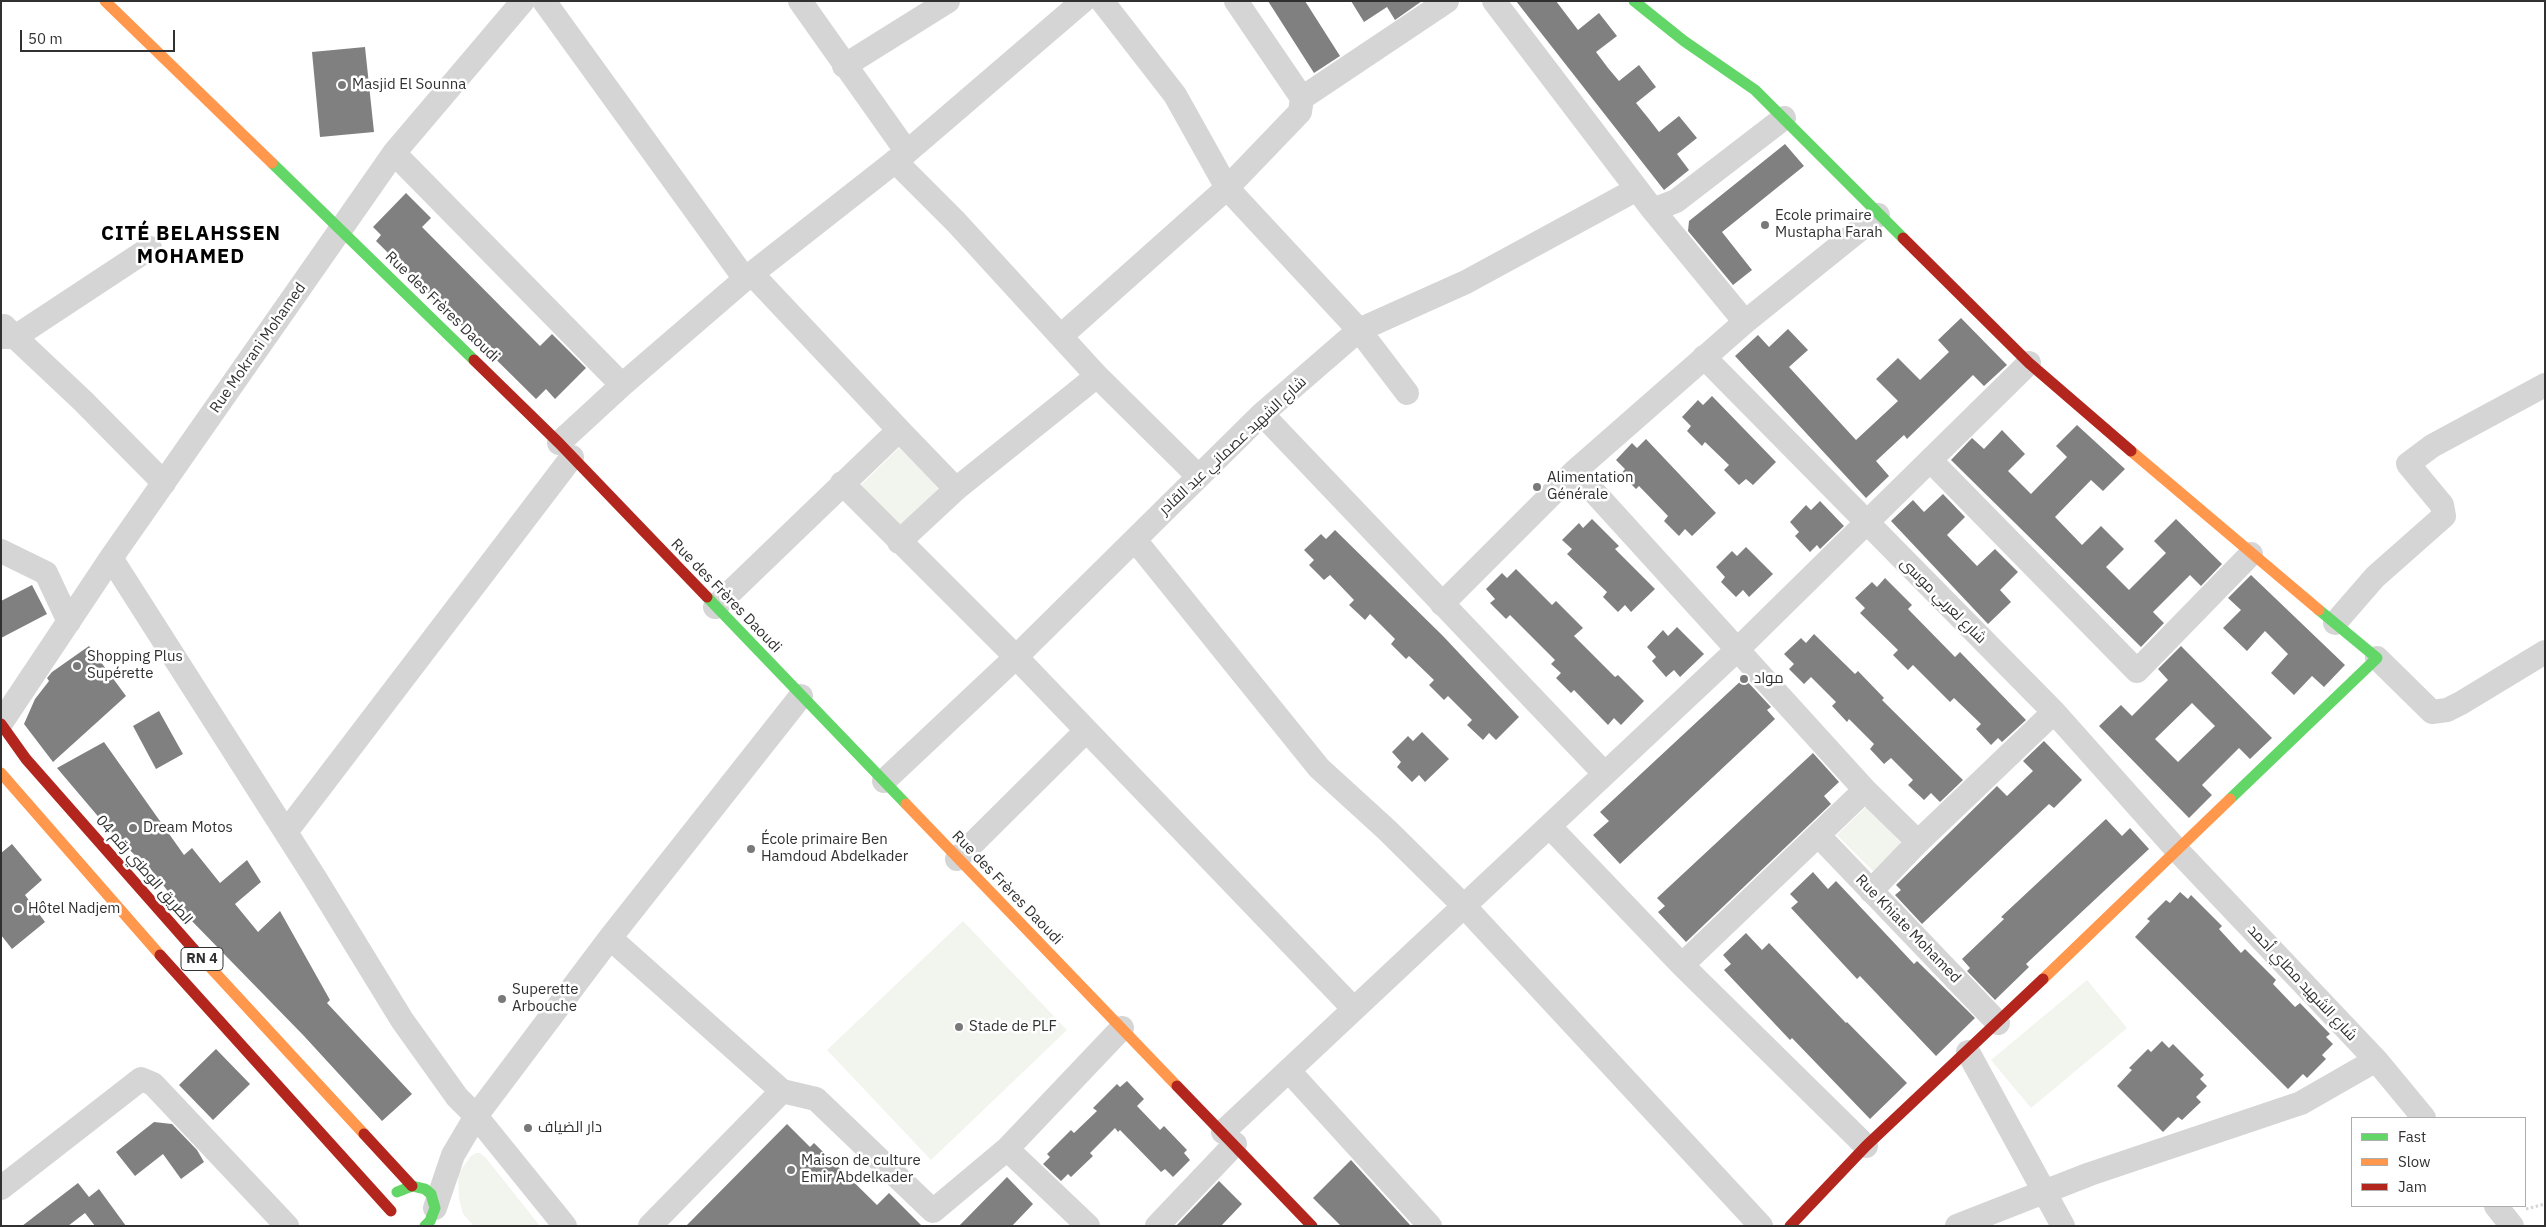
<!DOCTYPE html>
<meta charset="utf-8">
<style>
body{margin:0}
#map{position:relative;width:2546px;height:1227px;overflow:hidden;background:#fff;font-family:"IBM Plex Sans",sans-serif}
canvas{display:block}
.frame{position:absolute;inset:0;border:2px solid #313131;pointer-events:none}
.legend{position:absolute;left:2351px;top:1117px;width:175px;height:90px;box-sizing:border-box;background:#fff;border:1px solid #adadad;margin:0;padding:6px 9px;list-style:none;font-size:15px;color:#313131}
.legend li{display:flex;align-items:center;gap:10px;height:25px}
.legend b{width:25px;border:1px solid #adadad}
.scale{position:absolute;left:20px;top:30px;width:155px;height:22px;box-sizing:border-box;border:2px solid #313131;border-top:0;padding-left:6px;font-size:15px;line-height:18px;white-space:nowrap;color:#313131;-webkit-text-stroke:4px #fff;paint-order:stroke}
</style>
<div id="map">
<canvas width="2546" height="1227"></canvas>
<div class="frame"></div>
<ul class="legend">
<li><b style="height:6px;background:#63d668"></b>Fast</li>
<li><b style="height:6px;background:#ff974d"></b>Slow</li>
<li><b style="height:6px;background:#b3261e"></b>Jam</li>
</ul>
<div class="scale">50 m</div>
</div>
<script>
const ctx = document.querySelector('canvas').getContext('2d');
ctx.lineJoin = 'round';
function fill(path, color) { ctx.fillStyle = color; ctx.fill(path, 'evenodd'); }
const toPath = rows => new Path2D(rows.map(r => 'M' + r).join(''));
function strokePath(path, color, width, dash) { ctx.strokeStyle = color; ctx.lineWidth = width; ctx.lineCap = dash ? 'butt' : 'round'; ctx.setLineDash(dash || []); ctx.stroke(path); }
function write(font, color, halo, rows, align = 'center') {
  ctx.font = font + ' "IBM Plex Sans",Cairo,sans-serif'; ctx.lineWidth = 5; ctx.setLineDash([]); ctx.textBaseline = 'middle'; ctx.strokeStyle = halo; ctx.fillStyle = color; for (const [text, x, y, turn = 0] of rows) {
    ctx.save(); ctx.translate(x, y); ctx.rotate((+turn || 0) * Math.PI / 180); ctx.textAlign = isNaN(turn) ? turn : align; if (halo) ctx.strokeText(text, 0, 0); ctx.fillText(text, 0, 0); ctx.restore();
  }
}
const green = toPath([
 [899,448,939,488,897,530,857,489],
 [1866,807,1903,845,1875,873,1837,835],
 [963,921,1067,1030,931,1160,827,1050],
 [2087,980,2127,1028,2031,1108,1991,1060],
 [476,1153,480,1153,486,1158,540,1226,474,1226,463,1214,459,1198,458,1174,471,1156]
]);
const building = toPath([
 [1268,1,1305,1,1340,56,1314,73],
 [1351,1,1422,1,1395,20,1387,7,1364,22],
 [1516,1,1556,1,1578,30,1599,13,1617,36,1596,52,1608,68,1619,81,1639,65,1656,87,1636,103,1649,119,1659,132,1679,116,1697,138,1677,154,1689,170,1664,190],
 [365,47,374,132,320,137,312,52],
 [1785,144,1804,166,1722,232,1752,270,1733,285,1688,231,1689,221],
 [406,193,431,218,422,227,540,346,552,334,586,368,555,399,546,389,536,399,376,241,381,235,373,227],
 [1961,318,2007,365,1984,386,1973,375,1907,439,1904,435,1876,461,1889,476,1866,498,1735,356,1758,335,1769,347,1788,329,1808,350,1789,367,1856,440,1898,401,1876,379,1898,358,1920,380,1949,352,1938,340],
 [1712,396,1776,462,1753,485,1746,479,1739,485,1724,470,1729,465,1705,442,1702,446,1687,431,1691,426,1682,417,1698,400,1703,405],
 [2077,425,2125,469,2103,491,2091,480,2055,517,2082,545,2101,526,2124,549,2106,567,2129,590,2166,553,2154,541,2176,519,2222,564,2201,586,2190,575,2153,612,2164,623,2141,647,1951,460,1972,438,1984,449,2002,430,2025,454,2008,471,2031,494,2067,457,2056,446],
 [1646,439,1716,513,1692,536,1685,529,1679,536,1664,521,1668,516,1639,486,1636,489,1621,474,1625,469,1616,460,1632,443,1637,448],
 [1943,494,1965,517,1947,535,1977,566,1995,549,2018,572,2000,590,2011,602,1988,624,1891,521,1913,500,1924,512],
 [1820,501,1844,526,1820,549,1817,545,1810,552,1795,536,1799,532,1790,522,1806,505,1811,510],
 [1592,519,1619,546,1615,549,1655,589,1631,612,1625,605,1618,612,1603,597,1607,592,1567,554,1572,549,1562,540,1579,523,1583,528],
 [1335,530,1443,636,1519,717,1496,740,1489,733,1483,740,1467,725,1472,720,1448,696,1444,700,1429,685,1434,680,1409,656,1406,659,1391,644,1395,639,1370,614,1365,620,1349,605,1354,600,1330,575,1324,580,1309,565,1314,560,1304,550,1321,534,1326,539],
 [1746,547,1773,574,1749,597,1743,590,1736,597,1721,582,1725,577,1716,567,1732,551,1737,556],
 [1516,569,1552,605,1556,601,1583,628,1574,636,1615,677,1618,675,1644,701,1621,725,1614,718,1608,725,1574,690,1571,693,1556,678,1561,673,1551,664,1555,660,1510,615,1506,619,1490,603,1495,599,1486,589,1502,573,1507,578],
 [2251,575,2345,665,2324,687,2312,676,2294,695,2271,673,2288,654,2265,631,2247,651,2223,628,2241,610,2228,598],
 [1885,578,1912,605,1908,609,1955,657,1960,652,2026,720,2002,742,1998,738,1991,745,1976,729,1981,724,1954,698,1950,702,1913,665,1908,670,1893,655,1898,650,1860,613,1865,608,1855,598,1872,582,1877,587],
 [32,585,47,614,1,638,1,601],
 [1677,627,1704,654,1680,677,1674,670,1666,677,1652,661,1656,657,1647,647,1663,630,1668,636],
 [1814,634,1855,674,1858,671,1884,698,1882,700,1963,780,1940,802,1931,793,1924,800,1908,785,1913,780,1891,758,1884,764,1870,749,1874,744,1849,719,1847,722,1832,706,1836,702,1811,677,1804,684,1789,669,1794,664,1784,654,1801,638,1806,643],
 [89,646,126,696,53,762,24,724,35,699,49,681,47,678,52,672],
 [2181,646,2272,738,2250,759,2239,748,2202,785,2212,795,2189,818,2099,726,2121,705,2132,716,2168,680,2158,669],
 [2192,703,2215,726,2178,762,2155,739],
 [1744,678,1771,707,1767,710,1775,719,1620,864,1593,835,1609,821,1600,812],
 [159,711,183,754,156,769,133,726],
 [1422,732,1449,759,1425,782,1419,775,1412,782,1397,767,1401,762,1392,752,1408,736,1413,741],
 [2044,741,2082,780,2054,808,2049,804,1922,924,1895,895,1901,890,1896,885,1997,786,2007,796,2033,771,2023,761],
 [104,742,184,855,192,848,220,883,247,860,261,882,235,904,258,932,280,911,330,1000,327,1003,412,1094,382,1121,304,1036,188,917,142,858,140,860,113,834,57,768],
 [1813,753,1839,782,1824,796,1831,804,1686,942,1658,912,1665,906,1657,898],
 [2106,819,2122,836,2130,828,2149,849,2026,964,2029,967,1995,1000,1967,971,1970,968,1962,959,2004,919,2001,917],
 [12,844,42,880,25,895,45,922,12,949,1,935,1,853],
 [1813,872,1828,889,1836,881,1914,964,1917,961,1975,1018,1936,1056,1860,976,1857,979,1791,908,1798,902,1790,894],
 [2180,892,2188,899,2191,895,2222,926,2219,929,2241,953,2245,949,2276,980,2273,984,2295,1007,2300,1003,2330,1034,2326,1037,2333,1044,2322,1055,2326,1059,2307,1078,2303,1074,2288,1089,2135,937,2150,921,2147,919,2166,900,2170,903],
 [1746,933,1762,950,1769,943,1846,1023,1847,1022,1907,1083,1870,1119,1792,1038,1790,1040,1724,970,1731,964,1723,955],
 [2162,1041,2169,1048,2173,1044,2204,1075,2200,1079,2207,1086,2196,1097,2201,1102,2182,1120,2178,1117,2163,1132,2117,1086,2132,1070,2129,1068,2148,1049,2151,1052],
 [216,1049,250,1084,213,1120,179,1085],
 [1127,1081,1144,1099,1137,1106,1160,1130,1164,1126,1187,1150,1184,1153,1190,1160,1173,1177,1165,1169,1161,1172,1120,1130,1118,1132,1115,1128,1090,1153,1093,1156,1071,1177,1068,1174,1061,1181,1043,1164,1050,1157,1047,1154,1071,1130,1074,1133,1097,1111,1093,1108,1117,1084,1120,1087],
 [154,1122,172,1124,197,1150,204,1162,181,1179,163,1154,135,1176,116,1152],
 [787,1124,810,1147,814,1143,877,1205,889,1193,922,1226,686,1226],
 [1351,1160,1411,1226,1341,1226,1313,1198],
 [1007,1177,1033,1204,1012,1226,959,1226],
 [1219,1181,1242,1204,1221,1226,1176,1226],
 [78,1183,89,1197,99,1189,126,1226,95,1226,85,1213,68,1226,22,1226]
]);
const path = toPath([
 [2526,1209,2545,1204]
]);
const street = toPath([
 [544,1,745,279],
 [800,1,907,152],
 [1102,1,1175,95,1227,188,1359,330,1407,393],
 [1236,1,1302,98],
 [844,66,948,1],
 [394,153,622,385],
 [895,161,956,222,1097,376,1198,476],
 [1653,210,1676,201,1784,118],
 [1745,322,1878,215],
 [4,326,15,337,150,248],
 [1061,336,1227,188,1300,112,1302,98,1447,1],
 [1,337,15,337,83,401,164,483],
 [1704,357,2054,712,2177,850,2376,1060,2424,1118],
 [1262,414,1604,773],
 [899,430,956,489],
 [559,443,622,385,745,279,907,152,1083,1],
 [1931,461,2137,671,2251,554],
 [1575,471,1865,790,1918,842],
 [842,483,1016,657,1354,1009],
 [1135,540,1319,768,1387,830,1465,907,1761,1226],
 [899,542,956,489,1097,376],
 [1,551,46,573,69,622],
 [111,558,315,878,402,1020,457,1097,476,1116,565,1226],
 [1442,604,1575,471,1745,322,1653,210,1494,1],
 [715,607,899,430,753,275],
 [2335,623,2375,577,2444,516,2442,505,2408,464,2432,446,2545,385],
 [2377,658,2432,712,2447,710,2461,703,2545,652],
 [1,723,111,558,394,153,523,1],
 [884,781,1016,657,1262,414,1359,330,1466,282,1637,189],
 [1550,827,1682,965,1866,1146],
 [286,832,572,457],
 [1818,835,1998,1023],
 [957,859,1086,731],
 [1871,891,1918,842,2054,712],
 [610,938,782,1091,816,1099,933,1211,1007,1149,1122,1028],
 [1682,965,1865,790],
 [1968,1052,2063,1226],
 [1289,1071,1430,1226],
 [1223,1132,1738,649,2029,363],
 [1007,1149,1088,1226],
 [1,1188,141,1079,153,1084,287,1226],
 [2496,1206,2512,1226],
 [435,1208,453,1155,476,1116,610,938,801,696],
 [650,1226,782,1091],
 [1157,1226,1235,1144],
 [1957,1226,2090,1174,2301,1103,2376,1060]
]);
const fast = toPath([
 [1634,1,1684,41,1755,90,1903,238],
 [272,163,474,360],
 [707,597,906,804],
 [2230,799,2377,658,2319,610],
 [397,1192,412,1186,425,1189,431,1194,435,1208,430,1221,425,1226]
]);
const slow = toPath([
 [105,1,272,163],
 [2131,451,2319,610],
 [1,773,160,955],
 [906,804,1177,1086],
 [197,953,364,1134],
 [2043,979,2230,799]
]);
const jam = toPath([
 [1903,238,2029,363,2131,451],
 [474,360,559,443,707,597],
 [1,724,26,759,197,953],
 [160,955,391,1211],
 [1177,1086,1312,1226],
 [364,1134,412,1186],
 [1790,1226,1866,1146,2043,979]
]);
const markers = [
 [342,85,5,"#797979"],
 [1765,225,5,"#797979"],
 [1537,487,5,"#797979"],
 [77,666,5,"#797979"],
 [1744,679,5,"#797979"],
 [133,828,5,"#797979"],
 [751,849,5,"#797979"],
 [18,909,5,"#797979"],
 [502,999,5,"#797979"],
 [959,1027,5,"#797979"],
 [528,1128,5,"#797979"],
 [791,1170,5,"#797979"]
];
const shields = [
 [202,959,42]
];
const shieldNames = [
 ["RN 4",202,959]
];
const poiNames = [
 ["Masjid El Sounna",352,85],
 ["Ecole primaire",1775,216],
 ["Mustapha Farah",1775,233],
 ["Alimentation",1547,478],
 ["Générale",1547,495],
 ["Shopping Plus",87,657],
 ["Supérette",87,674],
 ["مواد",1754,679],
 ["Dream Motos",143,828],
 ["École primaire Ben",761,840],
 ["Hamdoud Abdelkader",761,857],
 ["Hôtel Nadjem",28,909],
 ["Superette",512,990],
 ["Arbouche",512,1007],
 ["Stade de PLF",969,1027],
 ["دار الضياف",538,1128],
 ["Maison de culture",801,1161],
 ["Emir Abdelkader",801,1178]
];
const streetNames = [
 ["Rue des Frères Daoudi",442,307,44],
 ["Rue Mokrani Mohamed",258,348,-55],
 ["شارع الشهيد عصماني عبد القادر",1233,446,-43],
 ["Rue des Frères Daoudi",726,596,46],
 ["شارع لعربي موسى",1943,601,45],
 ["الطريق الوطني رقم 04",144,870,49],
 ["Rue des Frères Daoudi",1007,888,46],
 ["Rue Khiate Mohamed",1908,929,46],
 ["شارع الشهيد مطاي أحمد",2302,983,47]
];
const districtNames = [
 ["CITÉ BELAHSSEN",191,234],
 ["MOHAMED",191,257]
];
fill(green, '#f1f5ed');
fill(building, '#808080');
strokePath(path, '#d5d5d5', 3, [2.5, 2.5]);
strokePath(street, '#d5d5d5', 24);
strokePath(fast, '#63d668', 11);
strokePath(slow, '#ff974d', 11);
strokePath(jam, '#b3261e', 11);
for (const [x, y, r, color] of markers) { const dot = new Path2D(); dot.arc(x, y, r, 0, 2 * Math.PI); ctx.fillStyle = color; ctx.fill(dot); strokePath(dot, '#fff', 2); }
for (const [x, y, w] of shields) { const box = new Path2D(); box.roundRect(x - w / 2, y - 11.5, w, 23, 4); ctx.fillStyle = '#fff'; ctx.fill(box); strokePath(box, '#313131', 1); }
write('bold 14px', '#313131', null, shieldNames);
write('15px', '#313131', '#fff', poiNames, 'left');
write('15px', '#313131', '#fff', streetNames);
ctx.letterSpacing = '1px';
write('bold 20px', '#000', '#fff', districtNames);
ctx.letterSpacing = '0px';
</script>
